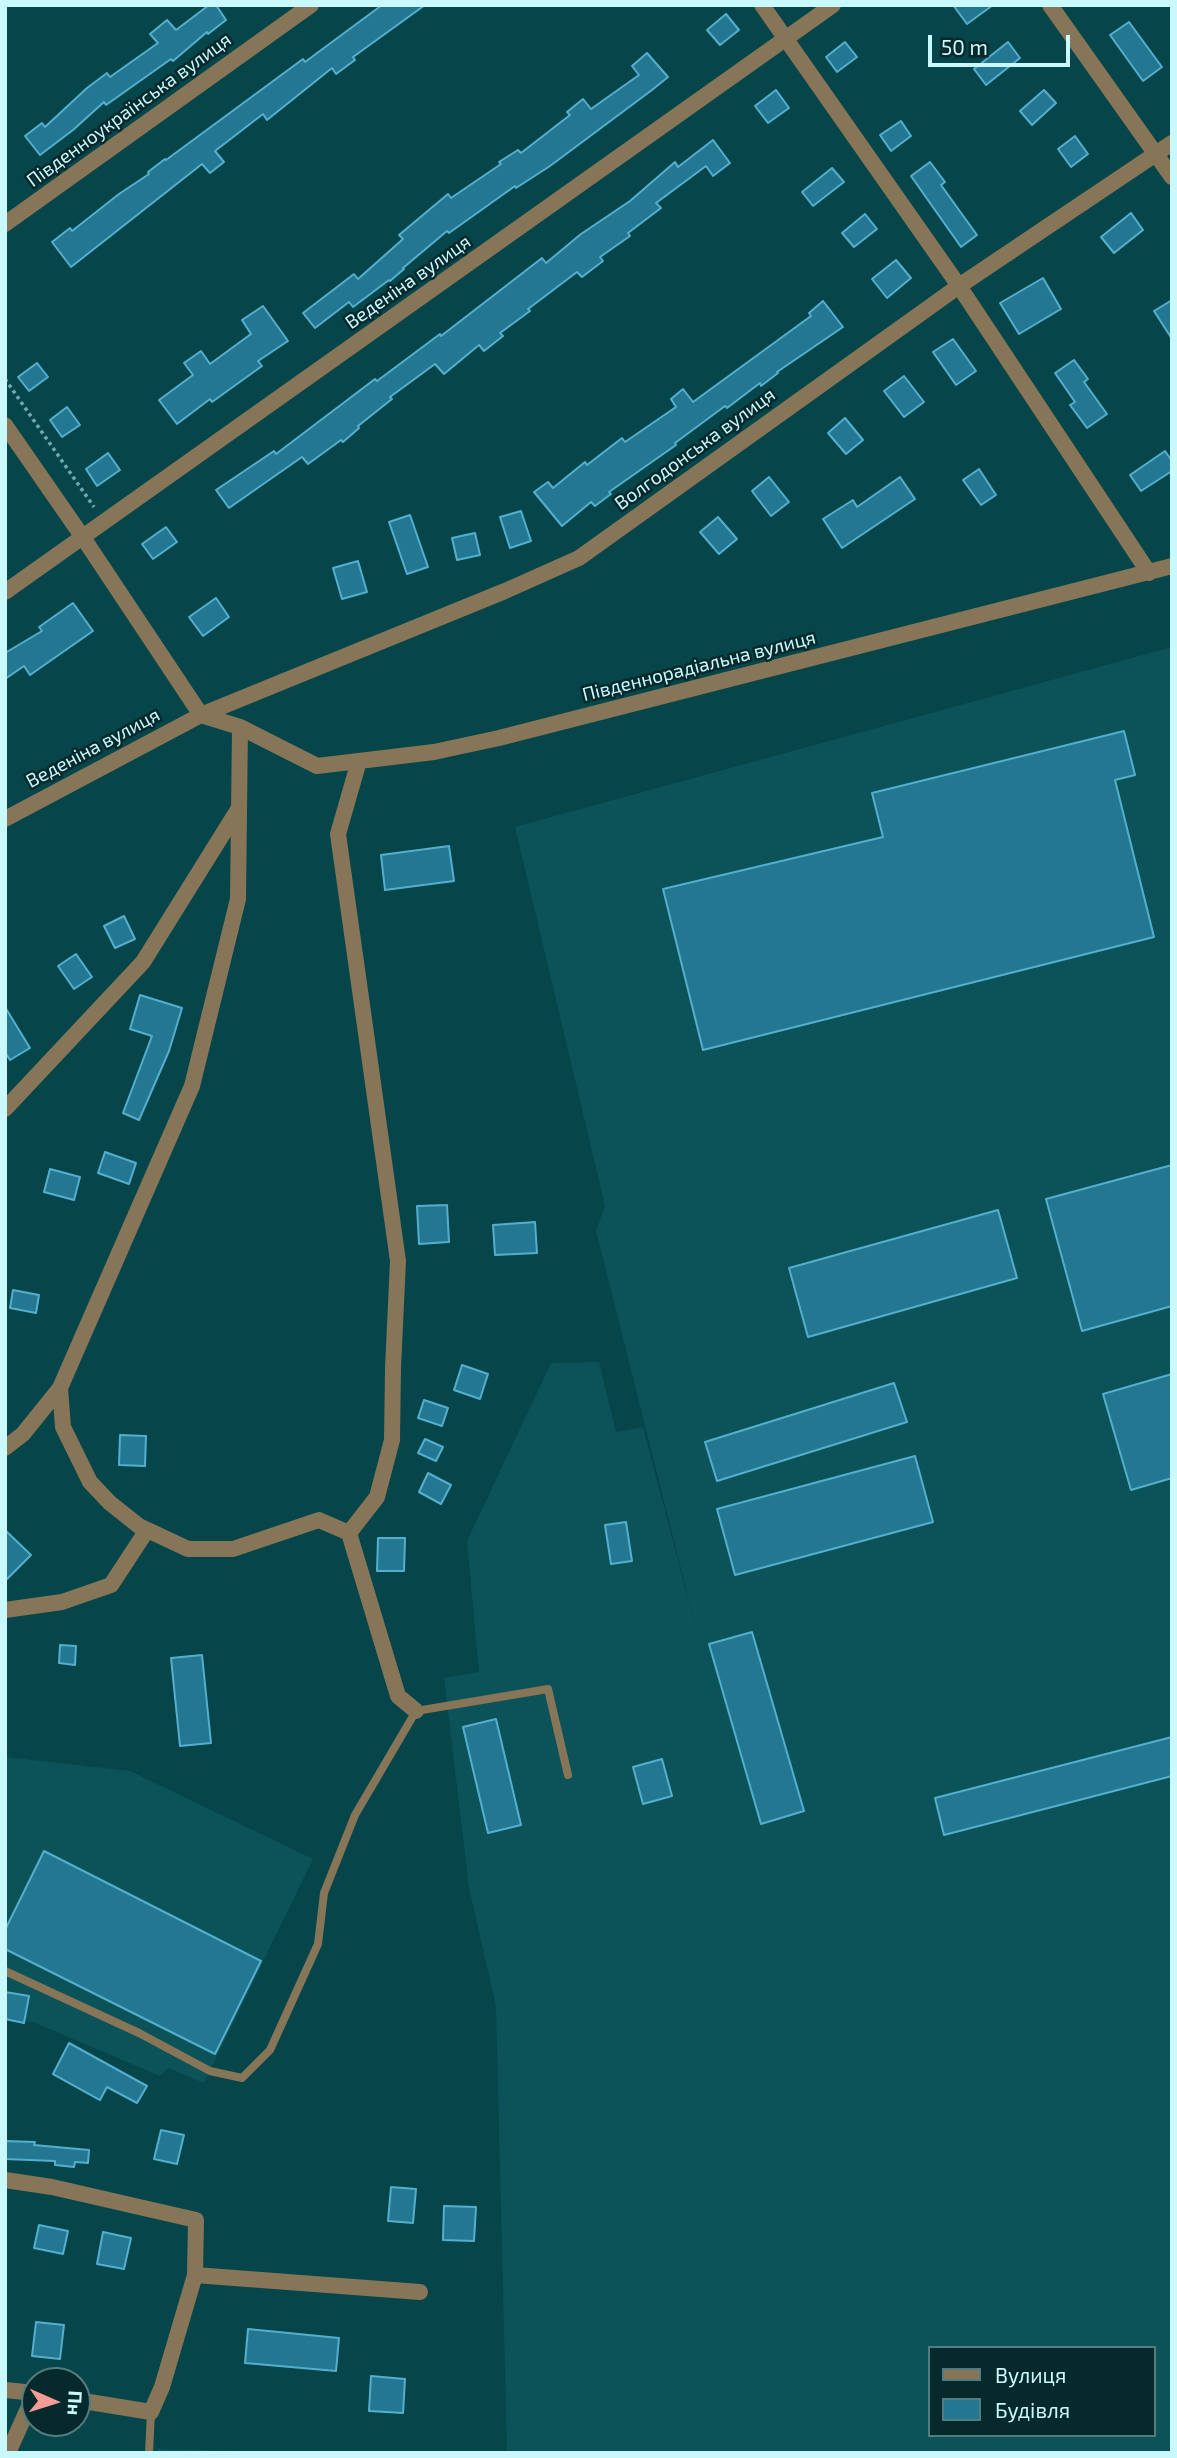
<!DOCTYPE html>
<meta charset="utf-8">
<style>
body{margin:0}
#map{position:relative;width:1177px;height:2458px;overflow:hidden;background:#06454a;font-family:"Exo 2",sans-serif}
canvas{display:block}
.frame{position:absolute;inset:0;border:7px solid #caf9fd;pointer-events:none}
.legend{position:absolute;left:928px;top:2346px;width:228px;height:91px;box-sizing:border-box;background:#06292c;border:2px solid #547c80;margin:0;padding:9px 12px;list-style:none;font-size:21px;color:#caf9fd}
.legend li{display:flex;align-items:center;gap:14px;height:35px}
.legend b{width:35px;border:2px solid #547c80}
.north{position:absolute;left:21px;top:2367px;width:70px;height:70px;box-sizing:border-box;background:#06292c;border:2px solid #547c80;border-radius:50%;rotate:93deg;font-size:19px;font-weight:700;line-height:28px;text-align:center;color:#caf9fd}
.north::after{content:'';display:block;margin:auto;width:24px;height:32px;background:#f59c96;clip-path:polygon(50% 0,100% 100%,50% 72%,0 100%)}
.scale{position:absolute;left:928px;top:35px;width:142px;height:32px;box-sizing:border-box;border:4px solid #caf9fd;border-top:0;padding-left:9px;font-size:21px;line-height:24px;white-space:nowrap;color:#caf9fd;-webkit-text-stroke:5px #06292c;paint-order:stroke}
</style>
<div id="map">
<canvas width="1177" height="2458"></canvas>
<div class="frame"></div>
<ul class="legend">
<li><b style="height:9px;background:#867657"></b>Вулиця</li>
<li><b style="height:19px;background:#237791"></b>Будівля</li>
</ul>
<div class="north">Пн</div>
<div class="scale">50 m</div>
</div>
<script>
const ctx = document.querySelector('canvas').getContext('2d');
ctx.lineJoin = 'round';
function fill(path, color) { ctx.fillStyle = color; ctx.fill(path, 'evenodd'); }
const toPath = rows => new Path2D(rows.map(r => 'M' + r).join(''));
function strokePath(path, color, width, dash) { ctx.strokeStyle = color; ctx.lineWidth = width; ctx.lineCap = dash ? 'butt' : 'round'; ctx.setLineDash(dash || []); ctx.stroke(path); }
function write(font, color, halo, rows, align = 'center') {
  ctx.font = font + ' "Exo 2",sans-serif'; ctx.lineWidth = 5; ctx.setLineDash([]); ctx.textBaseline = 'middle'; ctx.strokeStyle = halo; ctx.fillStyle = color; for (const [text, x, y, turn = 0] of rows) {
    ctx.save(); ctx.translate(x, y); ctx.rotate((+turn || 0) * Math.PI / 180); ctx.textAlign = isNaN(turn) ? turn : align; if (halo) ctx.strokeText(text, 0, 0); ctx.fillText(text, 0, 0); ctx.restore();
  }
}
const built = toPath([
 [1172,647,1172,2453,507,2453,496,2006,469,1888,444,1678,479,1672,467,1541,551,1363,599,1362,616,1432,643,1427,700,1644,596,1231,605,1206,515,827],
 [930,2348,1154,2348,1154,2435,930,2435],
 [5,1757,130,1771,313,1859,204,2083,168,2068,160,2076,33,2022,5,2018],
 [157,2449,296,2452,296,2453,156,2453]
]);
const building = toPath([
 [209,5,216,5,226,20,208,34,207,32,173,61,171,59,106,105,104,102,73,130,40,155,25,136,42,123,45,127,87,88,107,73,110,77,158,43,150,34,167,20,176,30,209,5],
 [382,5,425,5,353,57,355,60,336,74,332,68,267,120,263,114,215,151,224,162,210,173,202,164,71,267,52,242,70,228,72,231,119,194,149,174,148,172,165,159,166,160,303,59,305,62,382,5],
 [953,5,993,5,967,24,953,5],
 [726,14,739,30,720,45,707,30,726,14],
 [1129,22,1162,67,1143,81,1110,35,1129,22],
 [845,42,857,57,837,72,826,57,845,42],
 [1008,42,1020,58,986,85,974,69,1008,42],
 [647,53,668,77,652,90,550,166,516,188,515,186,449,233,447,231,403,268,404,269,390,281,389,280,353,307,349,302,315,328,303,313,354,274,358,279,403,239,399,235,448,194,451,198,501,164,499,162,518,150,521,153,570,115,567,112,583,99,591,109,639,75,632,66,647,53],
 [776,90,789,108,768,123,755,106,776,90],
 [1044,90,1056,103,1032,125,1020,111,1044,90],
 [901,121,911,136,891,151,880,135,901,121],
 [1075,136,1088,154,1071,167,1058,149,1075,136],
 [713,140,730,163,713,176,706,166,656,203,661,208,628,233,630,236,600,257,603,261,582,277,577,272,528,309,530,311,500,333,503,336,484,351,479,345,444,374,435,364,390,397,392,399,358,426,359,428,343,442,341,440,308,464,302,457,229,508,216,490,274,451,276,454,375,379,377,381,440,334,441,336,542,258,546,263,581,234,630,201,675,162,678,167,713,140],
 [930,162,945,182,941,185,977,235,961,247,911,176,930,162],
 [832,168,844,182,813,206,802,192,832,168],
 [1131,213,1143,230,1114,253,1101,237,1131,213],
 [865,214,877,229,854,247,842,233,865,214],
 [896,260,911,278,887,298,872,279,896,260],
 [1043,278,1061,309,1019,334,1000,303,1043,278],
 [1172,300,1172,339,1154,311,1172,300],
 [823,301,843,327,777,372,778,373,761,386,760,383,727,408,725,406,675,443,676,445,609,492,611,494,595,506,591,502,562,526,534,492,548,482,553,488,585,462,587,465,622,438,625,442,676,407,671,399,683,389,693,402,811,316,809,313,823,301],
 [263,306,288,341,258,361,262,366,212,402,210,399,177,424,159,400,193,375,184,363,201,351,210,364,251,334,242,320,263,306],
 [953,339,976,371,956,385,933,352,953,339],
 [1074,360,1088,379,1084,382,1107,414,1087,428,1070,405,1075,402,1055,373,1074,360],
 [37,363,48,377,29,391,18,377,37,363],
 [904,376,924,402,904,417,884,391,904,376],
 [67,407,80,425,62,437,50,420,67,407],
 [845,418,863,440,846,454,828,433,845,418],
 [1165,451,1172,461,1172,471,1141,491,1130,475,1165,451],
 [108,453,120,470,97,486,86,469,108,453],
 [979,469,996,495,981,505,963,480,979,469],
 [769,477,789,502,771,516,752,491,769,477],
 [900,477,915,499,842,548,823,519,853,500,857,507,900,477],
 [521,511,531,541,510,548,500,517,521,511],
 [410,515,428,567,407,574,389,522,410,515],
 [718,517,737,539,719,554,700,532,718,517],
 [166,527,177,542,153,559,142,544,166,527],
 [475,533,480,555,457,560,452,538,475,533],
 [358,561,367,592,342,599,333,568,358,561],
 [216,598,229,617,203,636,189,617,216,598],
 [73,603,93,631,30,675,24,666,5,679,5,653,42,631,39,627,73,603],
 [1124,731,1135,775,1115,780,1154,937,703,1050,663,889,883,837,872,793,1124,731],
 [449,846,454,881,385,890,381,855,449,846],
 [124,916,135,939,115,948,104,926,124,916],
 [76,954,92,977,74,989,58,966,76,954],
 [140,995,182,1008,169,1051,139,1120,123,1113,152,1036,130,1029,140,995],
 [5,1007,30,1048,10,1060,5,1052,5,1007],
 [105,1152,136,1163,129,1184,98,1173,105,1152],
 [1172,1165,1172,1306,1082,1331,1046,1199,1172,1165],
 [50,1169,80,1177,74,1200,44,1192,50,1169],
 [447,1205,449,1242,419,1244,417,1206,447,1205],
 [998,1210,1017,1278,808,1337,789,1268,998,1210],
 [535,1222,537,1253,495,1255,493,1225,535,1222],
 [13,1290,39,1295,36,1313,10,1308,13,1290],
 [462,1365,488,1374,480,1399,454,1390,462,1365],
 [1172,1374,1172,1478,1131,1490,1103,1394,1172,1374],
 [894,1383,907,1422,717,1481,705,1442,894,1383],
 [424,1400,448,1408,442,1426,418,1418,424,1400],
 [120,1435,146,1436,145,1466,119,1465,120,1435],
 [425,1439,443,1447,436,1461,418,1453,425,1439],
 [915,1456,933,1522,735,1575,717,1509,915,1456],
 [428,1473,451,1485,441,1504,419,1492,428,1473],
 [626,1522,632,1561,611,1564,605,1525,626,1522],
 [5,1530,31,1555,5,1581,5,1530],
 [378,1538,405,1538,404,1571,377,1571,378,1538],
 [752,1632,804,1811,761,1824,709,1644,752,1632],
 [60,1645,76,1646,75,1665,59,1663,60,1645],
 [202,1655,211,1743,180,1746,171,1658,202,1655],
 [496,1719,521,1825,488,1833,463,1727,496,1719],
 [1172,1737,1172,1776,944,1835,935,1798,1172,1737],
 [662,1759,672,1796,643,1804,633,1767,662,1759],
 [44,1851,261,1961,215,2054,5,1949,5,1930,44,1851],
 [5,1992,29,1996,24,2023,5,2019,5,1992],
 [69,2043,147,2086,137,2103,107,2087,100,2100,53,2074,69,2043],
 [161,2130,184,2135,177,2164,154,2159,161,2130],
 [5,2141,35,2142,34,2145,89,2150,88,2163,75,2162,74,2167,55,2165,55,2161,5,2159,5,2141],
 [391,2187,416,2189,413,2223,388,2221,391,2187],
 [444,2206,476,2207,474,2241,443,2240,444,2206],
 [39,2225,68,2231,63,2254,34,2248,39,2225],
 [103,2232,131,2238,124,2269,97,2264,103,2232],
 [36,2322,64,2325,60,2359,32,2356,36,2322],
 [248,2329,339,2338,336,2371,245,2363,248,2329],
 [371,2376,405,2379,403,2413,369,2411,371,2376]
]);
const path = toPath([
 [5,379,94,507]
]);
const lane = toPath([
 [5,1971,139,2033,210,2071,242,2078,270,2050,318,1944,324,1893,355,1815,416,1711,548,1689,568,1775],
 [149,2453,151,2412]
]);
const street = toPath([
 [762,5,959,286,1149,573],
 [1050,5,1172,177],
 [5,224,311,5],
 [5,425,84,539,201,715,240,727,317,766,434,752,499,738,1172,566],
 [5,592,833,5],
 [5,819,201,715,505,591,579,558,959,286,1172,143],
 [5,1109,143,962,239,808],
 [60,1388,63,1427,90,1482,110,1503,139,1526,188,1549,233,1549,319,1520,349,1533,377,1497,392,1440,393,1368,398,1261,338,834,359,761],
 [5,1448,23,1434,60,1388,192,1086,238,899,240,727],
 [349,1533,398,1696,416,1711],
 [5,1610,62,1602,111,1585,147,1530],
 [5,2180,52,2187,196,2220,195,2275,420,2292],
 [5,2390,35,2393],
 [77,2400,151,2412,162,2387,195,2275],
 [8,2453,35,2393]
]);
const streetNames = [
 ["Південноукраїнська вулиця",129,110,-36],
 ["Веденіна вулиця",408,282,-35],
 ["Волгодонська вулиця",695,449,-36],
 ["Південнорадіальна вулиця",699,666,-14],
 ["Веденіна вулиця",93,748,-28]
];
fill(built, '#0b5359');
fill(building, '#237791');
strokePath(building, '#54afcf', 2);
strokePath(path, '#72a8ac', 3.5, [3.5, 3.5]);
strokePath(lane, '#867657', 8);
strokePath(street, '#867657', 16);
write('19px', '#caf9fd', '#06292c', streetNames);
</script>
